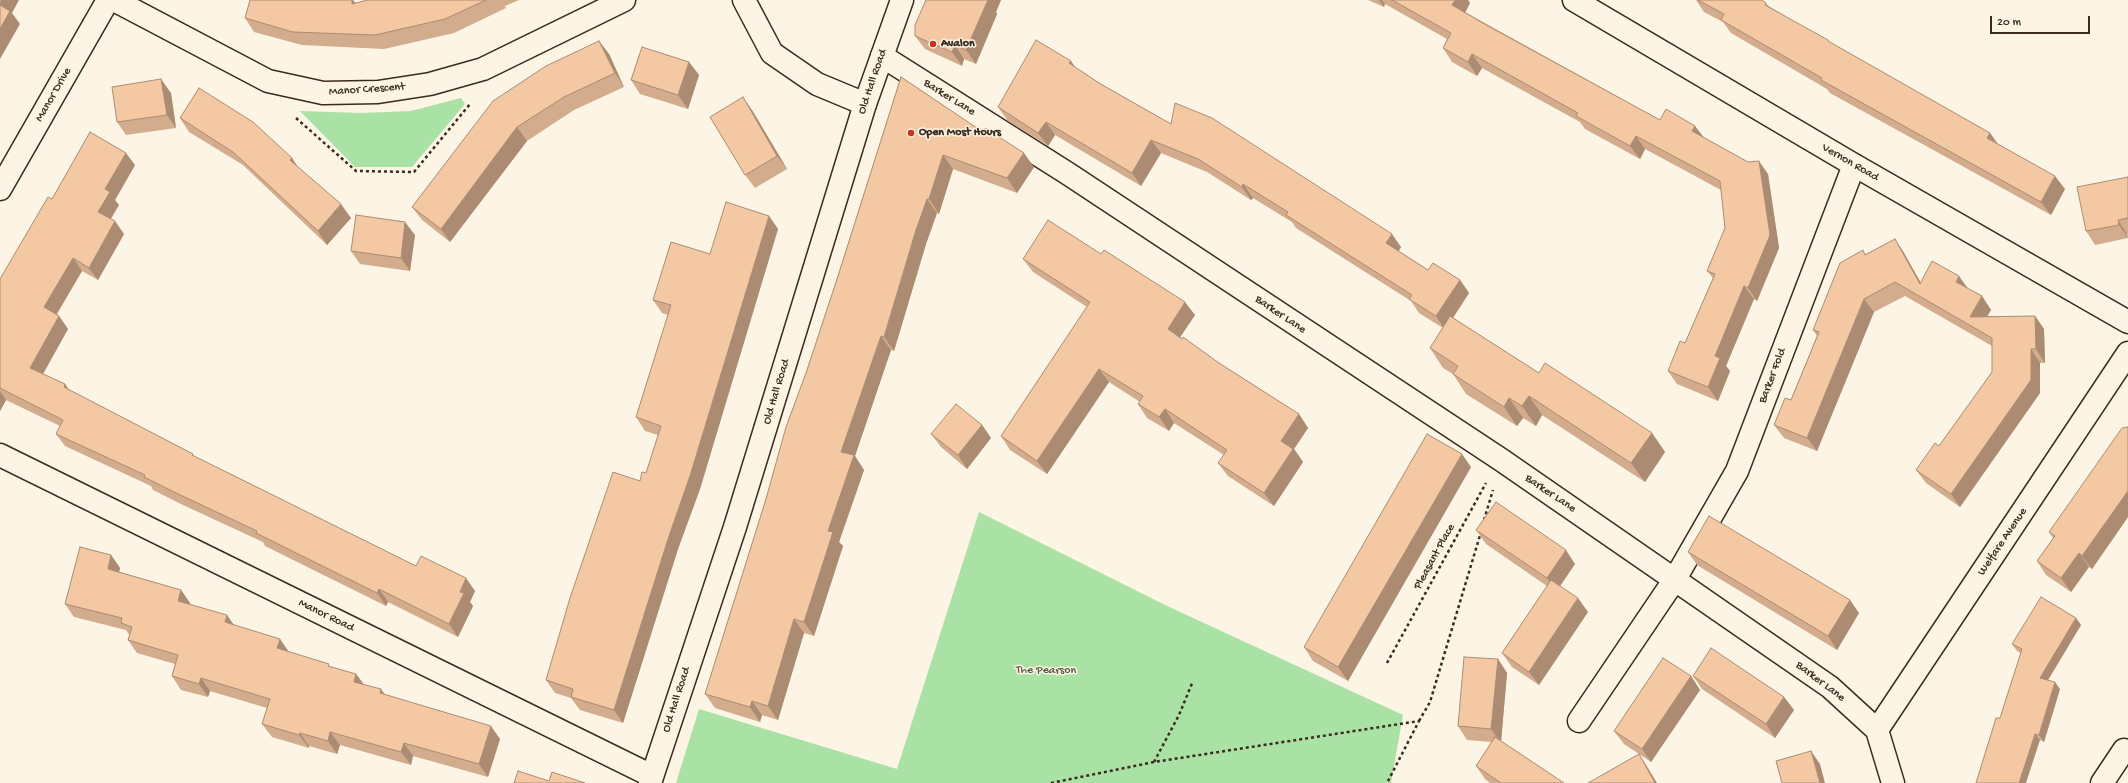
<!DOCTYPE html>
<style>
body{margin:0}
#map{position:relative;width:2128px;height:783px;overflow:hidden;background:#fcf5e5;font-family:"Gochi Hand",sans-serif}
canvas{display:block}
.scale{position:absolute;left:1990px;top:16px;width:100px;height:18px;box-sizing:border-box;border:2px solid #3b2a1e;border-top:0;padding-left:5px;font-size:12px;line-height:14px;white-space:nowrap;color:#3b2a1e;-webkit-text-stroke:3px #fcf5e5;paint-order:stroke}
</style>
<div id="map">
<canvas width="2128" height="783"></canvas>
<div class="scale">20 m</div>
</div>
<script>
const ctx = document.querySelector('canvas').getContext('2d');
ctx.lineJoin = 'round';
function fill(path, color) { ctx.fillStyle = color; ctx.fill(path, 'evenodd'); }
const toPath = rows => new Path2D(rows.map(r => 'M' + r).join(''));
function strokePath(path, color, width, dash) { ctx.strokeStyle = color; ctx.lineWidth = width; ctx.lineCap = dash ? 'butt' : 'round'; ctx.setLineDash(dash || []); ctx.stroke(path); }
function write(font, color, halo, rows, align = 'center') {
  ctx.font = font + ' "Gochi Hand",sans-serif'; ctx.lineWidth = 3; ctx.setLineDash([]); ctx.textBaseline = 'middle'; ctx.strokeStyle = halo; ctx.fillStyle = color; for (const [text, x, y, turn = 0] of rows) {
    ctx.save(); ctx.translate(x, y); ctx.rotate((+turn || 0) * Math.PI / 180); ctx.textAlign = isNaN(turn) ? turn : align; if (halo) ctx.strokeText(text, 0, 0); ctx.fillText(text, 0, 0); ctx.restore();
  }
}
const green = toPath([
 [461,98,465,104,412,167,355,167,300,111,361,113,411,111],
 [979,512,1165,605,1403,715,1391,783,676,783,699,709,897,769]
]);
const path = toPath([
 [296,118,356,171,414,172,470,104],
 [1484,520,1493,490],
 [1387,663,1486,483],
 [1419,721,1430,702,1481,532],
 [1154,762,1179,715,1193,681],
 [1051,783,1154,762,1419,721,1387,783]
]);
const street = toPath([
 [114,0,268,81,323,93,378,92,430,84,483,69,624,0],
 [744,0,772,53,817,84,865,104],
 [1574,0,1854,165,2128,322],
 [882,56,1067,173,1500,459,1830,687,1877,730,1893,783],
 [0,189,108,0],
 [0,455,652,776],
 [1579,721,1675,579,1737,471,1854,165],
 [1877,730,2128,353],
 [2102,783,2124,750]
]);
const secondary = toPath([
 [650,783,735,527,865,104,902,0]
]);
const wall = toPath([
 [353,0,355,3,368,0,519,0,505,6,506,8,454,33,384,49,302,45,254,32,245,18],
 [926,0,1001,0,996,12,997,14,976,64,964,59,962,66,925,49,915,36],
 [1368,0,1468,0,1470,3,1465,12,1660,120,1695,126,1703,137,1768,174,1779,248,1757,301,1754,299,1726,366,1730,371,1718,401,1677,384,1668,371,1685,343,1713,278,1707,271,1725,228,1721,190,1645,149,1640,159,1585,129,1580,122,1482,68,1477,76,1452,62,1443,48,1447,39,1385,4,1384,7],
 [1696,0,1762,0,1770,7,1830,43,1990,133,1998,144,2065,189,2051,215,1830,93,1827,89,1731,33,1723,22,1704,12],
 [599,41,609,54,624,87,574,110,527,141,450,242,422,220,412,207],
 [689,62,699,75,688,109,640,94,631,80],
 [1075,67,1099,83,1171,124,1401,247,1399,251,1428,270,1460,280,1469,293,1453,318,1539,373,1652,433,1665,452,1645,482,1542,415,1536,426,1523,418,1517,426,1466,394,1453,374,1443,368,1430,348,1443,328,1419,313,1411,301,1296,228,1292,222,1253,198,1251,200,1207,172,1161,153,1141,186,1055,135,1048,146,1008,121,998,107],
 [901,77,1034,167,1017,193,953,169,939,214,937,213,926,244,894,351,891,350,855,456,864,470,839,542,843,546,814,636,804,633,778,720,762,715,760,722,715,708,705,694,806,373,838,276],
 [171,93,176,128,126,135,117,122],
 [752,110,787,169,755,188,745,175],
 [180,118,292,158,297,166,351,218,327,245,243,165,189,132],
 [135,165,115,200,119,205,111,219,124,234,98,280,82,271,57,314,59,316,68,329,43,374,65,384,70,391,193,454,194,457,416,566,475,591,470,602,473,606,458,637,388,602,386,606,265,546,263,542,183,505,153,490,151,486,65,446,56,434,60,426,6,400,0,411,0,279,52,199],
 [2128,177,2128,234,2127,234,2128,238,2095,245,2086,231],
 [769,216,778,229,700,489,678,549,623,723,580,710,571,698,555,693,546,680,640,481,646,473,658,435,645,431,636,417,668,315,662,313,653,300,710,254],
 [415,235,410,271,360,264,351,251],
 [1895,239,1904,253,1921,283,1968,289,1982,296,1991,310,1987,316,2035,316,2044,329,2045,363,2040,363,2040,393,1960,507,1926,483,1916,470,1939,446,1992,372,1992,346,1905,296,1874,312,1817,451,1784,438,1774,425,1791,400,1817,336,1813,330,1866,254],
 [1023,259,1195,315,1180,337,1219,363,1299,414,1308,428,1294,449,1303,462,1274,506,1228,476,1218,463,1224,455,1174,423,1169,431,1147,418,1138,404,1140,402,1109,382,1047,474,1010,450,1001,436,1087,307,1033,272],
 [982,425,991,438,967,469,941,447,931,434],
 [2128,427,2128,517,2092,569,2089,567,2071,592,2046,575,2037,561,2053,538,2049,532],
 [1471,467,1348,681,1313,661,1304,647],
 [1476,530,1575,564,1560,586,1588,612,1539,685,1512,667,1502,653,1547,586,1486,544],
 [1688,552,1859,613,1837,650,1697,565],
 [111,555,120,568,119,572,181,590,190,603,190,604,289,652,331,667,356,674,364,684,385,695,500,739,488,777,413,756,411,765,340,745,337,754,309,746,309,748,272,737,262,724,267,708,210,691,208,697,181,690,172,676,175,664,137,653,128,640,130,636,126,630,74,617,65,604],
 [2076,618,2081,625,2048,680,2060,689,2044,742,2040,740,2000,718,2021,653,2017,651,2012,644],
 [1498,659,1507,673,1501,741,1564,783,1490,783,1485,779,1476,766,1492,742,1467,740,1458,726],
 [1691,676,1700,690,1651,762,1624,744,1614,731],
 [1693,676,1784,697,1794,710,1775,738,1702,689]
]);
const shadedWall = toPath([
 [2,0,19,0,12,13,20,24,0,59,0,4],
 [352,0,353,0,362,12,352,4],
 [986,0,1001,0,996,12,997,14,976,64,966,50],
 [1379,0,1382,0,1385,4,1384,7],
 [1455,0,1468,0,1470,3,1462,19,1452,5],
 [599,41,609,54,624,87,615,73],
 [955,45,964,59,962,66,952,52],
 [1472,54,1482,68,1477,76,1468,62],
 [1071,61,1080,74,1069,63],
 [689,62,699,75,688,109,678,95],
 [161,79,171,93,176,128,167,115],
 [743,97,752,110,787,169,777,156],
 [1046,122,1055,135,1048,146,1038,133],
 [1695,126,1705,139,1692,131],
 [517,127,527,141,450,242,441,229],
 [1990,133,1999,146,1987,138],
 [1636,136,1645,149,1640,159,1630,146],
 [1151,140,1161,153,1141,186,1132,173],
 [126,153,135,165,115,200,119,205,107,224,98,212,105,189],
 [1024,153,1034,167,1017,193,1007,178],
 [943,155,953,169,939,214,929,199],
 [292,158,301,172,290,160],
 [1759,161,1768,174,1779,248,1757,301,1748,288],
 [2055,176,2065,189,2051,215,2041,202],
 [1243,184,1253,198,1251,200,1242,187],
 [927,199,937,213,926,244,894,351,884,337,916,230],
 [341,204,351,218,327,245,318,231],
 [769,216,778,229,700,489,678,549,623,723,614,710],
 [2118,220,2127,234,2128,238,2119,225],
 [115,221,124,234,98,280,89,268],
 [405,222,415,235,410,271,401,258],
 [1392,234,1401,247,1395,256,1386,243],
 [1895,239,1904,253,1929,298,1920,284],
 [73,258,82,271,53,320,44,307],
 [1959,276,1969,290,1956,282],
 [1460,280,1469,293,1445,330,1436,316],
 [1744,286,1754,299,1726,366,1730,371,1718,401,1708,387,1715,356],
 [1982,296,1991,310,1979,330,1970,317],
 [1864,299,1874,312,1817,451,1807,438],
 [1185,302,1195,315,1177,342,1168,329],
 [59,316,68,329,39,381,30,368],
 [2035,316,2044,329,2045,363,2036,349],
 [881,336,891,350,855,456,864,470,839,542,843,546,814,636,804,622,828,531,841,452],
 [2031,349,2040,363,2040,393,1960,507,1951,494],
 [1099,369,1109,382,1047,474,1037,461],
 [65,384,74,397,64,387],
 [0,391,6,400,0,411],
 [1529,396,1542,415,1536,426,1522,406],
 [1509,398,1523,418,1517,426,1504,407],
 [1165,409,1174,423,1169,431,1159,417],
 [1299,414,1308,428,1294,449,1303,462,1274,506,1264,493,1281,441],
 [982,425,991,438,967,469,958,455],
 [1652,433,1665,452,1645,482,1631,463],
 [1462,454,1471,467,1348,681,1338,667],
 [2128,491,2128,517,2092,569,2082,556],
 [1566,550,1575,564,1556,592,1547,578],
 [2079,553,2089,567,2071,592,2061,578],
 [111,555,120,568,117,582,108,569],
 [466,578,475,591,470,602,473,606,458,637,449,624,460,592],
 [379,589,388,602,386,606,377,593],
 [181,590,190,603,187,614,178,601],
 [1578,598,1588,612,1539,685,1529,672],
 [1850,600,1859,613,1837,650,1828,636],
 [227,615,236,628,225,622],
 [2076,618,2081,625,2045,685,2040,678],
 [794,619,804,633,778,720,768,706],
 [280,639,289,652,277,648],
 [1498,659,1507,673,1501,743,1491,729],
 [356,674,365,687,354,682],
 [1691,676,1700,690,1651,762,1642,749],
 [201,678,210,691,208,697,199,684],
 [2055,682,2060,689,2044,742,2039,735],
 [381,689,390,702,380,693],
 [1784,697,1794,710,1775,738,1766,724],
 [752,701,762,715,760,722,750,707],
 [491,726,500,739,488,777,479,764],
 [330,732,340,745,337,754,328,741],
 [300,733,309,746,309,748,299,735],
 [2035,734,2040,740,2026,783,2019,783],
 [404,743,413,756,411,765,401,752],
 [1811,751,1820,764,1825,783,1820,783],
 [1639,754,1648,768,1657,783,1655,783]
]);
const building = toPath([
 [0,0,2,0,0,4,0,0],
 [250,0,352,0,352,4,368,0,486,0,445,19,375,35,293,32,245,18,250,0],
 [926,0,988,0,966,50,955,45,952,52,915,36,915,25,926,0],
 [1392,0,1455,0,1452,5,1488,26,1660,120,1666,109,1695,126,1692,131,1748,162,1759,161,1770,235,1748,288,1744,286,1715,356,1720,358,1708,387,1668,371,1680,341,1685,343,1715,274,1707,271,1725,228,1720,181,1636,136,1630,146,1576,116,1578,113,1472,54,1468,62,1443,48,1451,33,1392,0],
 [1698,0,1762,0,1766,3,1765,5,1828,40,1828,41,1990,133,1987,138,2055,176,2041,202,1821,80,1822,78,1721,20,1724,14,1698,0],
 [0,5,10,11,0,29,0,5],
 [1036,40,1071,61,1069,63,1099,83,1171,124,1175,103,1212,118,1392,234,1386,243,1428,270,1433,263,1460,280,1436,316,1409,299,1412,295,1286,215,1288,212,1243,184,1242,187,1198,159,1151,140,1132,173,1046,122,1038,133,998,107,1036,40],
 [599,41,615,73,564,97,517,127,441,229,412,207,493,101,546,66,599,41],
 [642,47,689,62,678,95,631,80,642,47],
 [901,77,983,132,985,128,1024,153,1007,178,943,155,929,199,927,199,916,230,884,337,881,336,841,452,854,455,828,531,833,532,804,622,794,619,768,706,752,701,750,707,705,694,766,499,786,427,806,373,838,276,901,77],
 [161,79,167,115,117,122,112,87,161,79],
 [199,88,253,122,292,158,290,160,341,204,318,231,233,152,180,118,199,88],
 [743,97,777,156,745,175,710,117,743,97],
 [90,132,126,153,105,189,110,192,98,212,115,221,89,268,73,258,44,307,59,316,30,368,65,384,64,387,193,454,192,455,416,566,421,556,466,578,460,592,464,593,449,624,379,589,377,593,256,533,257,531,174,492,144,477,145,475,56,434,63,420,0,388,0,279,48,197,52,199,90,132],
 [2128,177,2128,218,2118,220,2119,225,2086,231,2077,187,2128,177],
 [726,202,769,216,690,476,669,536,614,710,571,697,573,689,546,680,570,598,613,472,640,481,642,472,646,473,661,426,636,417,671,305,653,300,671,242,710,254,726,202],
 [356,215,405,222,401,258,351,251,356,215],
 [1048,220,1101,254,1104,250,1185,302,1168,329,1182,339,1183,337,1219,363,1299,414,1281,441,1293,449,1264,493,1218,463,1227,450,1165,409,1159,417,1138,404,1143,396,1099,369,1037,461,1001,436,1090,302,1023,259,1048,220],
 [1895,239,1920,284,1932,261,1959,276,1956,282,1982,296,1970,317,2035,316,2036,349,2031,349,2031,380,1951,494,1916,470,1935,443,1939,446,1992,372,1992,338,1895,282,1864,299,1807,438,1774,425,1785,398,1791,400,1819,332,1813,330,1840,263,1863,250,1865,255,1895,239],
 [1450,316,1539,373,1545,363,1652,433,1631,463,1529,396,1522,406,1509,398,1504,407,1453,374,1458,366,1430,348,1450,316],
 [956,404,982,425,958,455,931,434,956,404],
 [2128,427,2128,491,2082,556,2079,553,2061,578,2037,561,2055,536,2049,532,2122,428,2128,427],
 [1427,434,1462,454,1338,667,1304,647,1427,434],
 [1496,502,1566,550,1547,578,1476,530,1496,502],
 [1709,516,1850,600,1828,636,1688,552,1709,516],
 [80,547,111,555,108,569,181,590,178,601,227,615,225,622,280,639,277,648,329,664,328,666,356,674,354,682,381,689,380,693,491,726,479,764,404,743,401,752,330,732,328,741,300,733,299,735,262,724,270,699,201,678,199,684,172,676,178,655,128,640,132,627,121,623,122,618,65,604,80,547],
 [1551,580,1578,598,1529,672,1502,653,1551,580],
 [2041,597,2076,618,2040,678,2055,682,2039,735,2035,734,2019,783,1976,783,1996,718,2000,718,2022,649,2012,644,2041,597],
 [1711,648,1784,697,1766,724,1693,676,1711,648],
 [1464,657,1498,659,1491,729,1458,726,1464,657],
 [1663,658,1691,676,1642,749,1614,731,1663,658],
 [1495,737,1564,783,1501,783,1476,766,1495,737],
 [1811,751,1820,783,1782,783,1776,761,1811,751],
 [1639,754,1655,783,1588,783,1639,754],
 [518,771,549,781,552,772,585,783,514,783,518,771]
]);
const markers = [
 [933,44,4,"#c8321e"],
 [911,133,4,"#c8321e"]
];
const poiNames = [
 ["Avalon",941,44],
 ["Open Most Hours",919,133]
];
const streetNames = [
 ["Old Hall Road",873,82,-71],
 ["Manor Crescent",367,90,-4],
 ["Manor Drive",54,95,-60],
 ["Barker Lane",949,98,32],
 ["Vernon Road",1850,163,30],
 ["Barker Lane",1280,315,34],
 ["Barker Fold",1773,376,-69],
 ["Old Hall Road",777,392,-73],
 ["Barker Lane",1550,494,34],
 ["Welfare Avenue",2003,542,-56],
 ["Pleasant Place",1435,557,-61],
 ["Manor Road",326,616,26],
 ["Barker Lane",1820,682,37],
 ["Old Hall Road",677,700,-72]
];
const parkNames = [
 ["The Pearson",1046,671]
];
fill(green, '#aae1a4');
strokePath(street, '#3b2a1e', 25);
strokePath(secondary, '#3b2a1e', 25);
strokePath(path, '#3b2a1e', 2.5, [3, 3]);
strokePath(street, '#fcf5e5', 22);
strokePath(secondary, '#fcf5e5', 22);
fill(wall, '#d2ac8c');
fill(shadedWall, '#ab8c72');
fill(building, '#f4c8a3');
strokePath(building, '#ab8c72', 1);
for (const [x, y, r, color] of markers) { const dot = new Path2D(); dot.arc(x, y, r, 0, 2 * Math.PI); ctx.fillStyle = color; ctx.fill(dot); strokePath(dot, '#fcf5e5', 1.5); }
write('bold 12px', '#3b2a1e', '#fcf5e5', poiNames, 'left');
write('12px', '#3b2a1e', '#fcf5e5', streetNames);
write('12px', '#575840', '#fcf5e5', parkNames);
</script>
